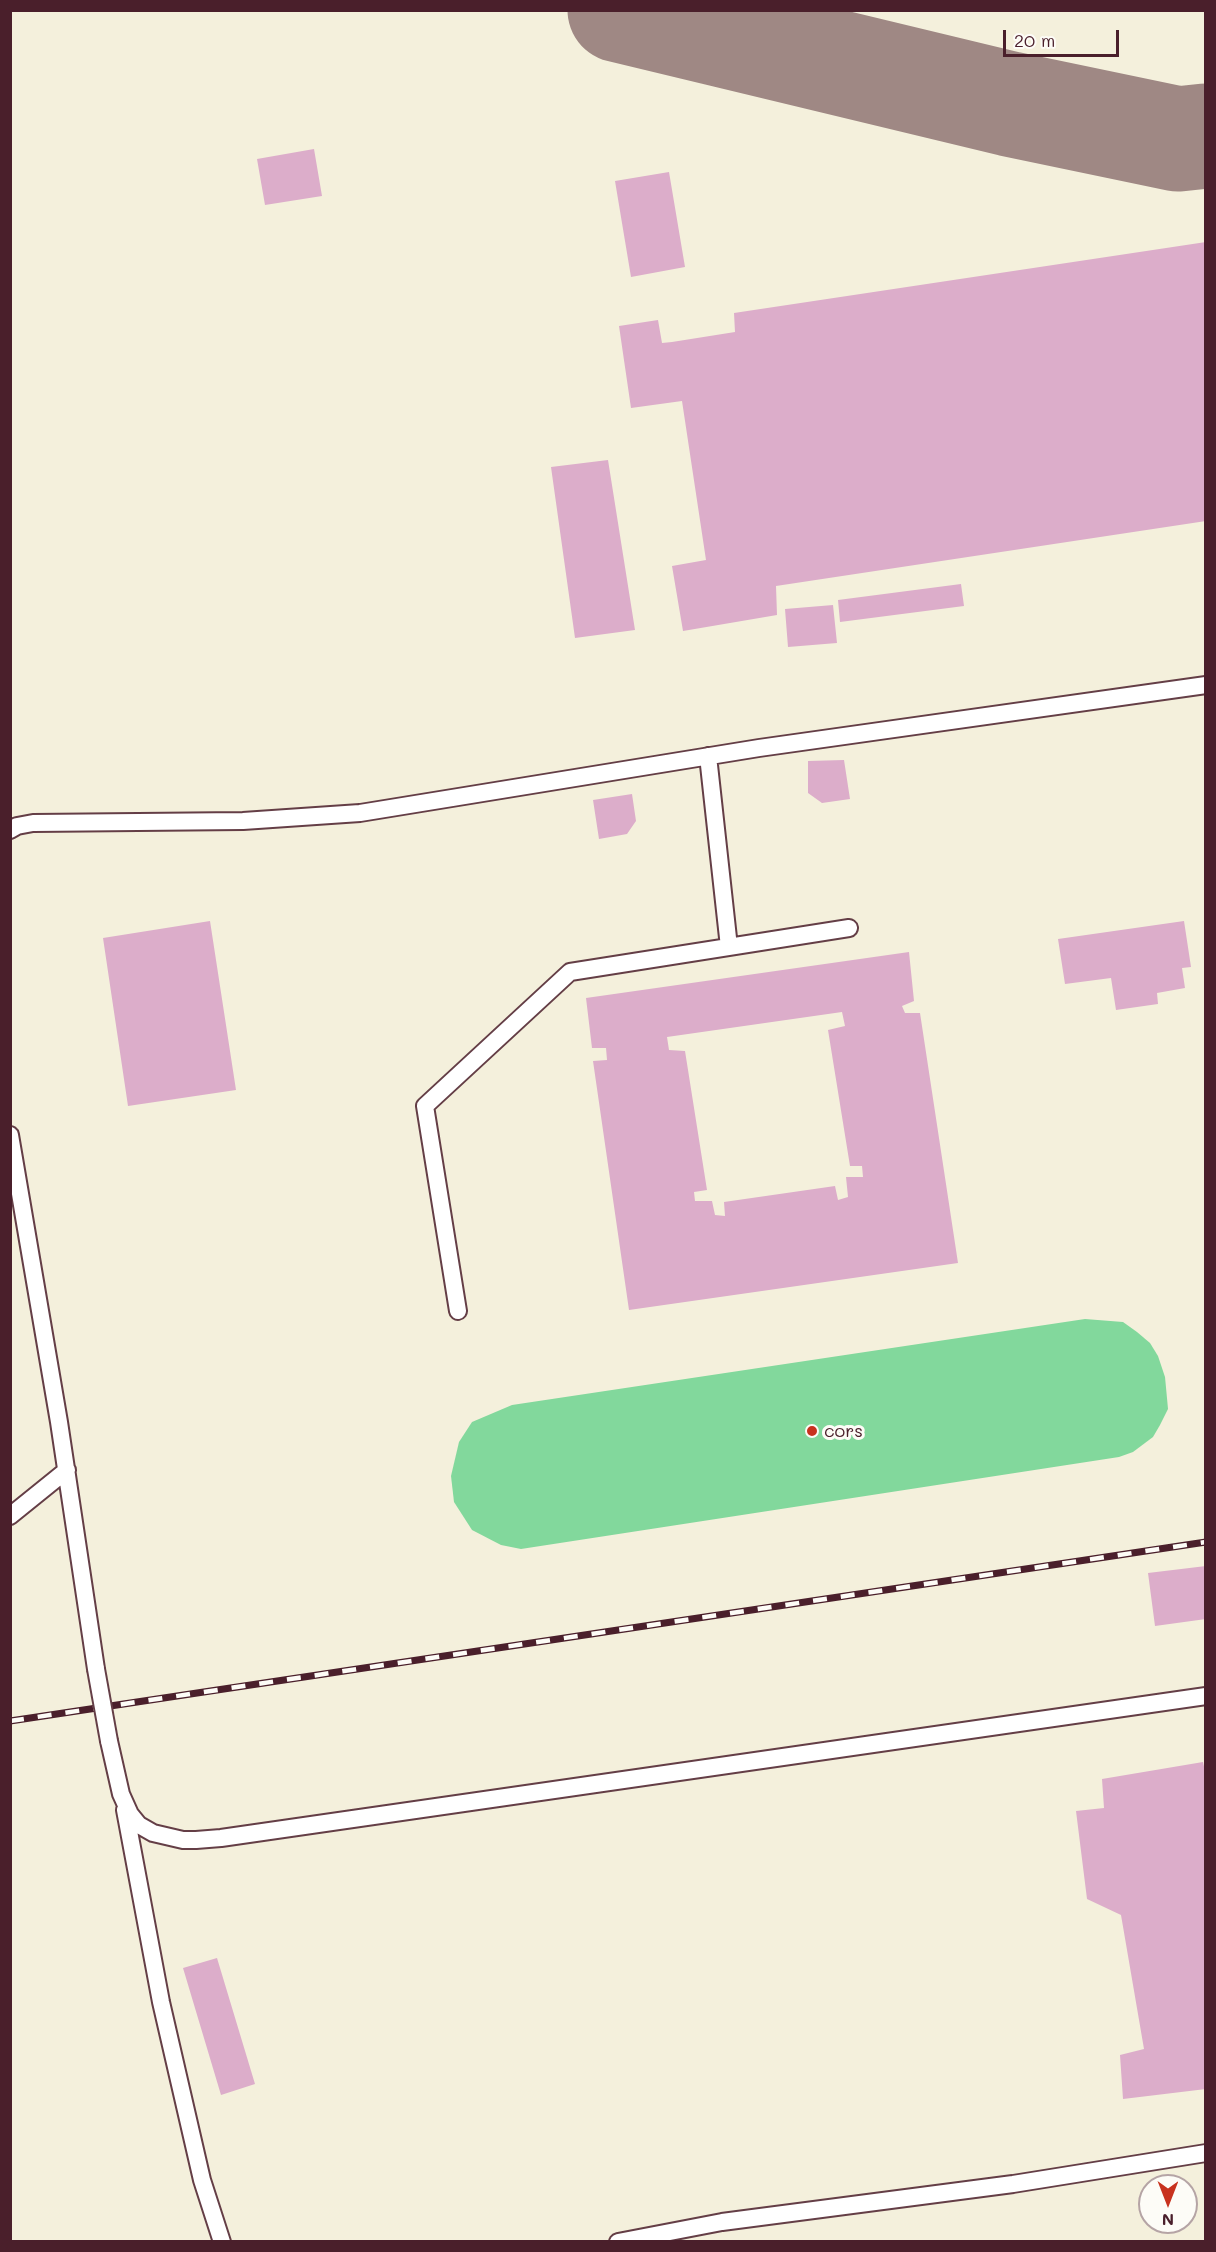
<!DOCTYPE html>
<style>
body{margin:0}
#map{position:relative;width:1216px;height:2252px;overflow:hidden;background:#f4f0dc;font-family:Mali,sans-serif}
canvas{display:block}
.frame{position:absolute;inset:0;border:12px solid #4a1f2b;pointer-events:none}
.north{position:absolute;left:1138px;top:2174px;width:60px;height:60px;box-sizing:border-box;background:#fdfcf7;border:2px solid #b5a4a5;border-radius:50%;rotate:180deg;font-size:16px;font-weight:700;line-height:24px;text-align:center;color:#4a1f2b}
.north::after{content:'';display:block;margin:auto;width:21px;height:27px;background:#c8321e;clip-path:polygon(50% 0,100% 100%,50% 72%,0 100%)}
.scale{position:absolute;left:1003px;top:30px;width:116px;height:27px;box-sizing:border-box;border:3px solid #4a1f2b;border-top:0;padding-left:8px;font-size:18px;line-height:21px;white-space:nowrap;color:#4a1f2b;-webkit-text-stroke:4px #fdfcf7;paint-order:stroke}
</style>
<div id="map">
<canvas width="1216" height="2252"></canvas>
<div class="frame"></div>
<div class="north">N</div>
<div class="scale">20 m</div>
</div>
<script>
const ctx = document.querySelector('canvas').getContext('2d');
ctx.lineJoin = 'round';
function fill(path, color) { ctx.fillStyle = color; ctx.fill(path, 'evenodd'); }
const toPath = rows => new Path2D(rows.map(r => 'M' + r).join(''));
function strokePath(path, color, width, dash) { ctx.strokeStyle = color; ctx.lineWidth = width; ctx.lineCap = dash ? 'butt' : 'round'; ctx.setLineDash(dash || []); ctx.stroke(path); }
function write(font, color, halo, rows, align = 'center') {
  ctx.font = font + ' Mali,sans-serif'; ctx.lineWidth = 6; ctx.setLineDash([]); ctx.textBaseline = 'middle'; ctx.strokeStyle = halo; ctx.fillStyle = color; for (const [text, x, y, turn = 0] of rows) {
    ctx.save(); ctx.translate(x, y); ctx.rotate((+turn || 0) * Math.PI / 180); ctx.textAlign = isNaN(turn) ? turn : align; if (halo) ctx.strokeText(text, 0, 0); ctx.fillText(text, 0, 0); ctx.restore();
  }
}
const green = toPath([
 [1085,1319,1123,1322,1137,1332,1150,1343,1158,1356,1165,1377,1168,1409,1160,1425,1153,1437,1133,1452,1119,1457,521,1549,501,1545,472,1530,454,1502,451,1476,459,1442,472,1422,512,1405]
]);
const taxiway = toPath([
 [620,10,1010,104,1178,139,1206,136]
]);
const building = toPath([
 [314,149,322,196,265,205,257,159],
 [669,172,685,267,631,277,615,181],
 [1206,242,1206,521,776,586,777,615,683,631,672,566,706,560,682,401,631,408,619,326,658,320,662,343,672,342,735,332,734,313],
 [608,460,635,630,575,638,551,467],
 [961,584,964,606,840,622,838,600],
 [833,605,837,643,788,647,785,609],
 [844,760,850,799,822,803,808,793,808,761],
 [632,794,636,821,627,834,599,839,593,800],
 [210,921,236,1090,128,1106,103,938],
 [1184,921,1191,967,1182,968,1185,988,1157,993,1158,1004,1116,1010,1111,978,1065,984,1058,939],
 [909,952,914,1001,902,1006,905,1013,920,1013,958,1263,629,1310,593,1061,607,1060,606,1048,592,1048,586,998],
 [842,1012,845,1026,828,1030,850,1166,862,1166,863,1177,846,1177,848,1197,838,1200,835,1186,724,1202,725,1216,715,1215,712,1201,695,1201,694,1192,707,1190,685,1051,669,1050,667,1037],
 [1206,1566,1206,1619,1155,1626,1148,1573],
 [1203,1762,1206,1776,1206,2089,1123,2099,1120,2055,1144,2049,1121,1915,1087,1899,1076,1811,1104,1808,1102,1779],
 [217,1958,255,2084,221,2095,183,1968]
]);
const service = toPath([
 [708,756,729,947],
 [10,830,17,826,33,823,243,821,360,813,759,748,1206,685],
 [10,1135,59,1422,96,1669],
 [458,1311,425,1106,570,972,849,928],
 [10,1516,67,1470],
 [109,1741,121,1794,130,1814,139,1825,153,1833,183,1840,196,1840,221,1838,1206,1696],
 [125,1810,161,2002,202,2180,222,2242],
 [618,2242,722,2222,1013,2184,1206,2153]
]);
const rail = toPath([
 [10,1721,1206,1542]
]);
const serviceBridge = toPath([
 [96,1669,109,1741]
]);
const markers = [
 [812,1431,6,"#c8321e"]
];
const poiNames = [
 ["cors",824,1431]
];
fill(green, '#82d89c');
strokePath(taxiway, '#9f8884', 105);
fill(building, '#dcadca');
strokePath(service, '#643e46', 20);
strokePath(service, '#fff', 16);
strokePath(rail, '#4a1f2b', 7);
strokePath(rail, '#fdfcf7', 4.5, [14]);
strokePath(serviceBridge, '#643e46', 20, []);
strokePath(serviceBridge, '#fff', 16);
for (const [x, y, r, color] of markers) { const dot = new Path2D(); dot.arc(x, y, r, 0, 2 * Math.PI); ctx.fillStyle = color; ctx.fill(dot); strokePath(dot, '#fdfcf7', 2); }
write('18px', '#4a1f2b', '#fdfcf7', poiNames, 'left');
</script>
